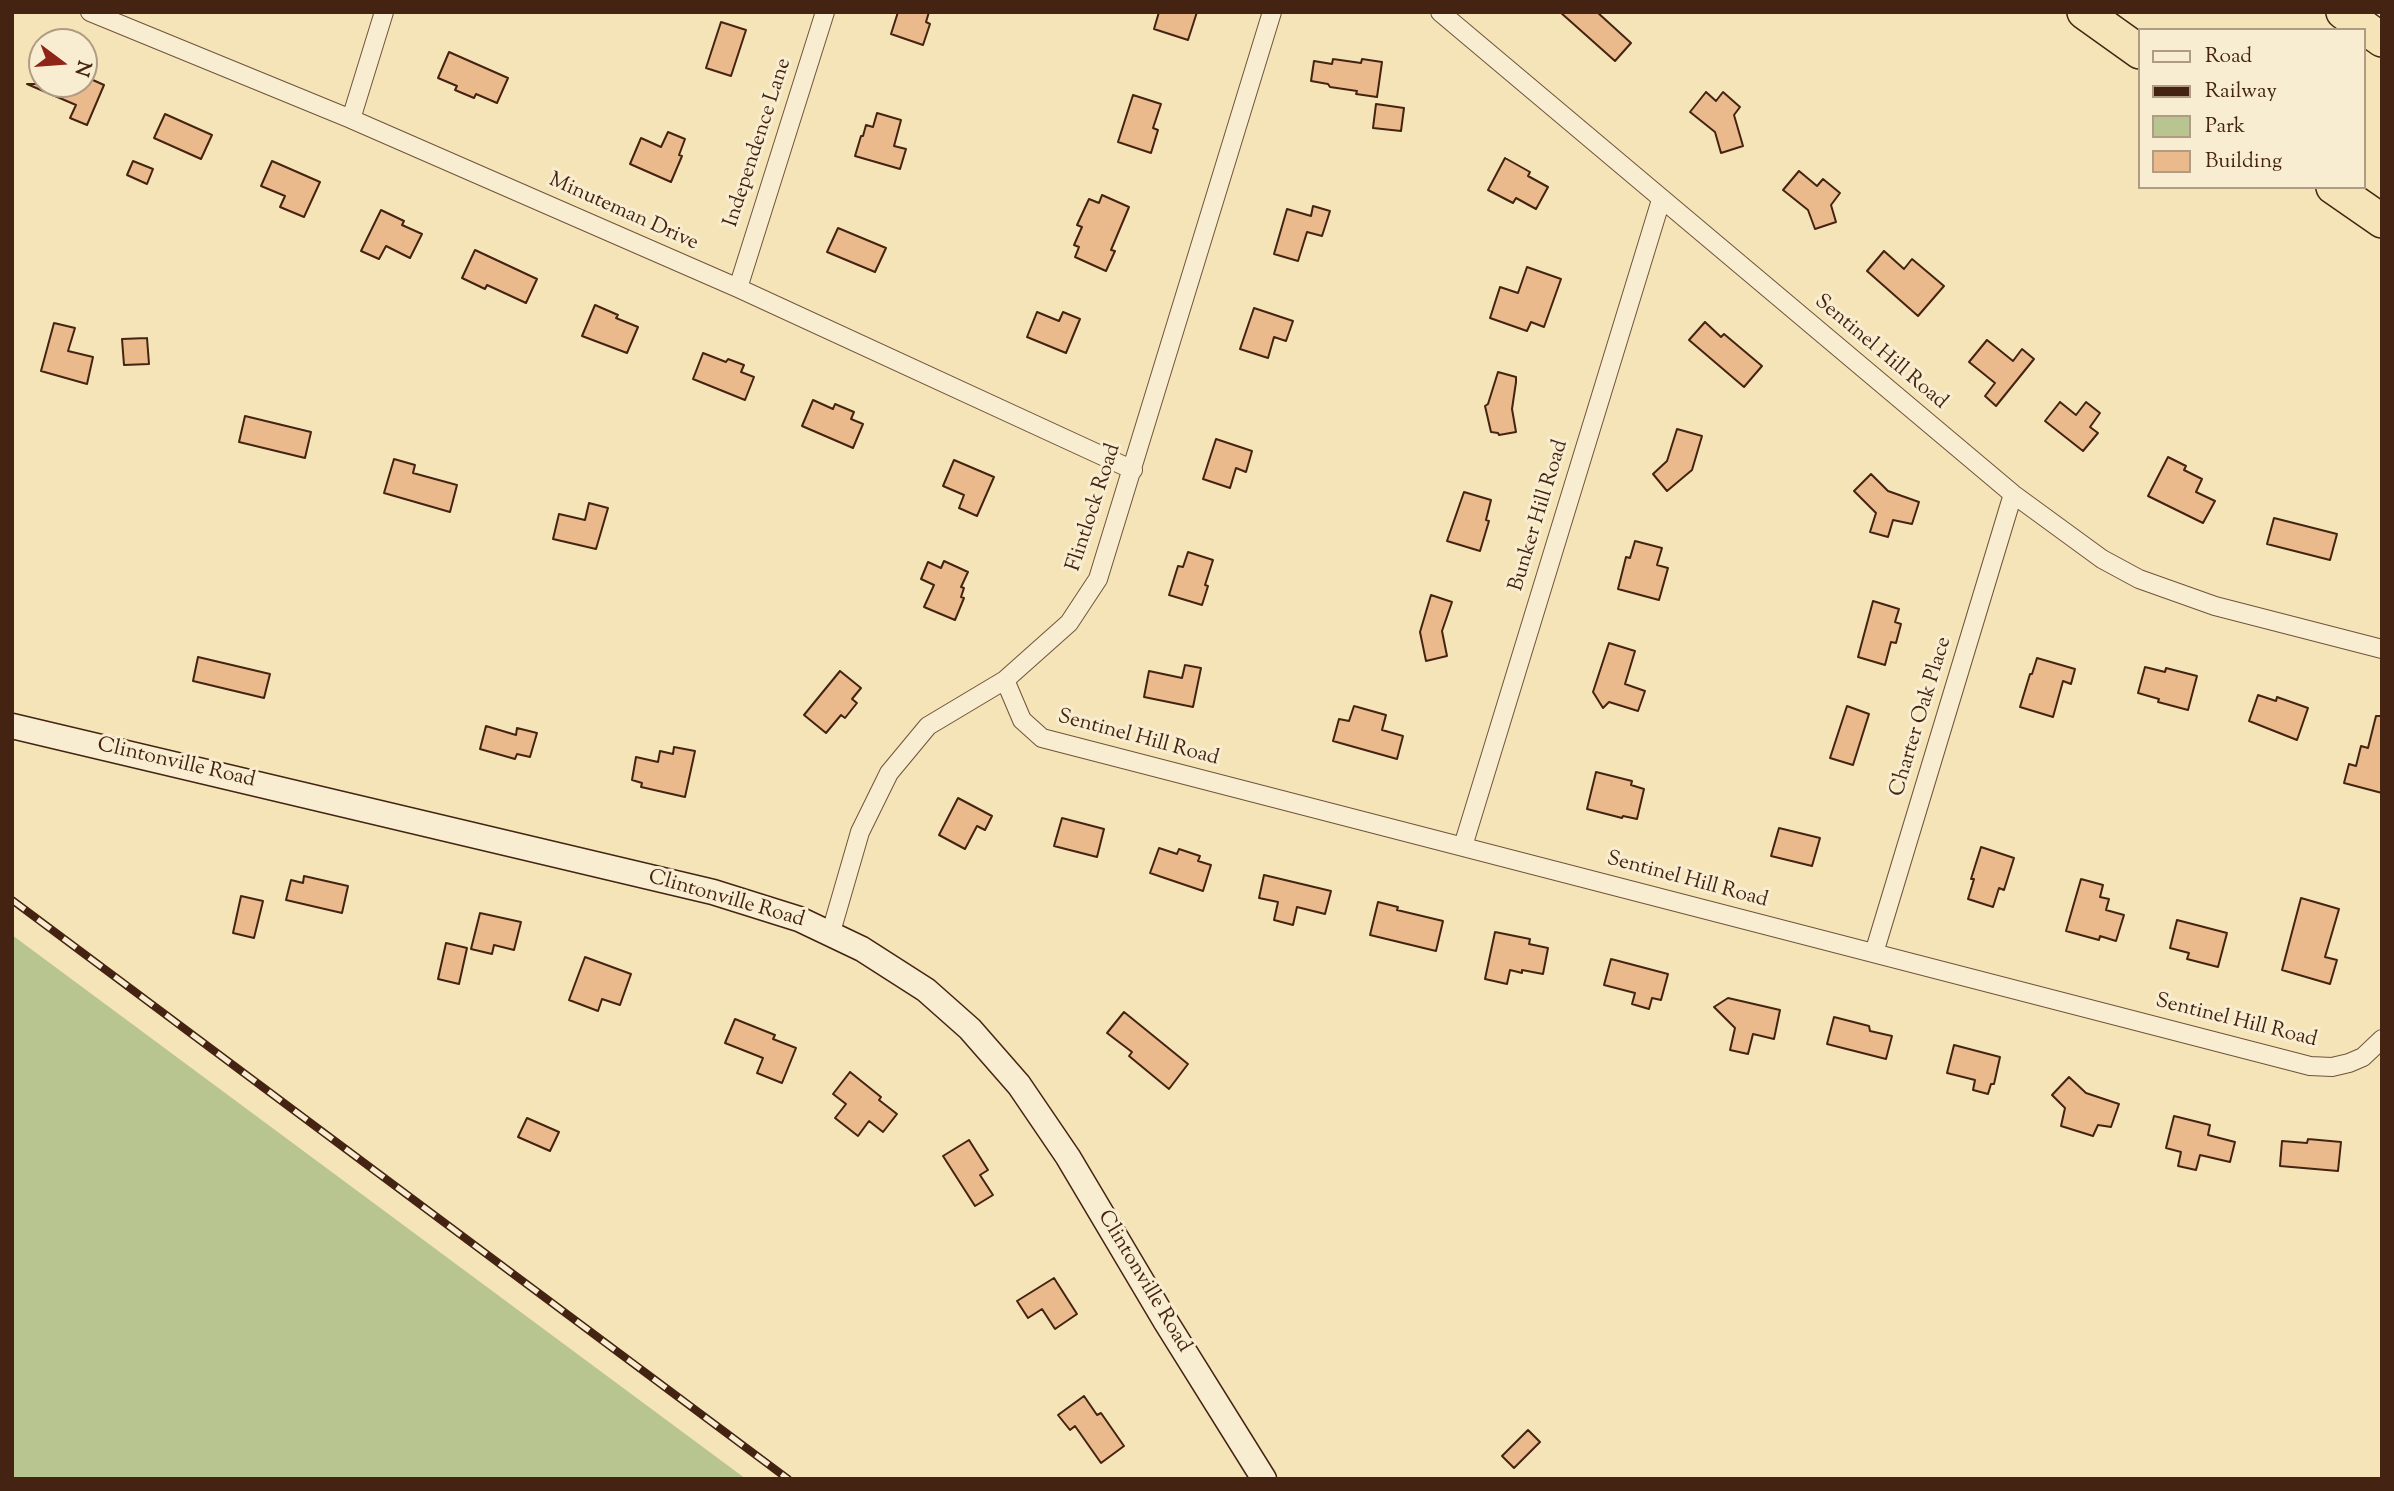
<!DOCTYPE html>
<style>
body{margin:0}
#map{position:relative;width:2394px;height:1491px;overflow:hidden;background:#f4e4b7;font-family:"Sorts Mill Goudy",serif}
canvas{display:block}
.frame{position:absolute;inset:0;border:14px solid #442312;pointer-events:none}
.legend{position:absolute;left:2138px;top:28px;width:228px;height:161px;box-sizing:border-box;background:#f8edd0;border:2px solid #b09c84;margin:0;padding:9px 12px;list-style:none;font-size:21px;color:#442312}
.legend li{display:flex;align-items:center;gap:14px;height:35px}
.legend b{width:35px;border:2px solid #b09c84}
.north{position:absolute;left:28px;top:28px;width:70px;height:70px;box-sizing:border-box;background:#f8edd0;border:2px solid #b09c84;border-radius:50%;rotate:106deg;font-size:19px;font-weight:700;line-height:28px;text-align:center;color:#442312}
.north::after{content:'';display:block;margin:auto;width:24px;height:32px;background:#8f2418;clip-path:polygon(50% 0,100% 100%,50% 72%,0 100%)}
</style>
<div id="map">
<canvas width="2394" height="1491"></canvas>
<div class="frame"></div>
<ul class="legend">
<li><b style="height:9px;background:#f8edd0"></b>Road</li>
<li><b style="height:9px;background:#442312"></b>Railway</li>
<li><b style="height:19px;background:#b8c591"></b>Park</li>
<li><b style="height:19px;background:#eaba8c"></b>Building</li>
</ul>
<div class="north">N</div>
</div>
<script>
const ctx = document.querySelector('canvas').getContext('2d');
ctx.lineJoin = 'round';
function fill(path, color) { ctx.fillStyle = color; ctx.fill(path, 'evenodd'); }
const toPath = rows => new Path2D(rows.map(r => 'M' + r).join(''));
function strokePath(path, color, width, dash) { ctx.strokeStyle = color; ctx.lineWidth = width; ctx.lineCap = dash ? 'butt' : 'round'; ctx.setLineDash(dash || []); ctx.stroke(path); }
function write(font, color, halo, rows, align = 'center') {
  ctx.font = font + ' "Sorts Mill Goudy",serif'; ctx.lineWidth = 6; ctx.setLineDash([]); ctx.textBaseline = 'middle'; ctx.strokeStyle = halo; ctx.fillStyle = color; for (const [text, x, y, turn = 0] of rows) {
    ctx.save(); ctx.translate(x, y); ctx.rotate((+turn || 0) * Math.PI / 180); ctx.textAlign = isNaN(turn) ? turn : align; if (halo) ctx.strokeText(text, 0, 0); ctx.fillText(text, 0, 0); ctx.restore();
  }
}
const green = toPath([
 [12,935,746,1479,12,1479]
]);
const building = toPath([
 [898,12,929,12,926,22,930,24,923,45,891,34,898,12],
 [1159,12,1197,12,1188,40,1154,29,1159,12],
 [1560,12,1597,12,1631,43,1615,61,1560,12],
 [721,22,746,30,731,76,706,68,721,22],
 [449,52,508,78,497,103,476,94,474,98,455,90,457,86,438,78,449,52],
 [1333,59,1361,63,1362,59,1382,62,1377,97,1356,94,1357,91,1330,87,1328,84,1311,81,1314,61,1332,64,1333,59],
 [84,76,104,85,87,125,70,118,76,105,27,84,84,84,84,76],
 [1706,92,1716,101,1723,92,1740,107,1734,115,1743,146,1721,153,1715,132,1690,112,1706,92],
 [1133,95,1161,104,1153,128,1158,130,1151,153,1118,142,1133,95],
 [1376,104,1404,108,1401,131,1373,128,1376,104],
 [877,113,901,120,894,146,906,149,900,169,855,156,861,136,863,136,866,125,873,127,877,113],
 [165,114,212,135,201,159,154,138,165,114],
 [668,132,685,139,679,155,682,156,671,182,630,164,641,138,661,147,668,132],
 [1505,158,1530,172,1528,176,1548,187,1536,209,1516,198,1513,203,1488,190,1505,158],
 [133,161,153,169,147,184,127,175,133,161],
 [272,161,320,182,304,217,280,207,285,196,261,186,272,161],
 [1799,171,1817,186,1823,179,1840,193,1831,205,1836,222,1815,229,1808,210,1783,190,1799,171],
 [1102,195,1129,207,1111,250,1115,251,1106,271,1075,257,1079,247,1074,245,1082,227,1077,225,1089,199,1099,203,1102,195],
 [1313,206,1330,211,1322,236,1307,232,1298,261,1274,254,1287,209,1311,216,1313,206],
 [381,210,404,221,402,225,422,234,410,258,386,246,379,259,361,251,381,210],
 [838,228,886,248,875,272,827,252,838,228],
 [475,250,537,279,526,303,487,285,485,289,462,278,475,250],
 [1884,251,1904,269,1912,259,1944,286,1918,316,1867,271,1884,251],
 [1527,267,1561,279,1544,327,1531,322,1527,331,1490,318,1500,287,1518,293,1527,267],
 [595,305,618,315,616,318,638,327,627,353,582,336,595,305],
 [1254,308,1293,321,1286,341,1274,337,1268,358,1240,349,1254,308],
 [1037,312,1059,321,1063,312,1080,319,1066,353,1027,337,1037,312],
 [1705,322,1721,337,1724,334,1762,366,1744,387,1689,340,1705,322],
 [54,323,75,328,68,351,93,357,87,384,41,371,54,323],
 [147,338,149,364,124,365,122,339,147,338],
 [1987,340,2013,361,2022,349,2034,359,1996,406,1985,396,1995,383,1969,362,1987,340],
 [703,353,726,362,728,359,744,365,741,372,754,377,745,400,693,379,703,353],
 [1498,372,1516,377,1516,382,1512,409,1516,432,1499,435,1498,433,1491,432,1485,406,1488,404,1498,372],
 [813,400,833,409,835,404,854,412,851,419,863,424,853,448,802,426,813,400],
 [2060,402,2076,415,2086,402,2100,413,2090,427,2098,433,2083,451,2045,421,2060,402],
 [245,416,311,432,305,458,239,442,245,416],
 [1677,429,1702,436,1692,470,1667,491,1653,474,1667,461,1677,429],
 [1216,439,1252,451,1246,472,1236,468,1230,488,1203,479,1216,439],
 [2168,457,2186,466,2184,470,2202,479,2196,492,2215,501,2203,523,2148,496,2168,457],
 [394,459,415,465,413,473,457,485,450,512,384,493,394,459],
 [954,460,994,477,977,516,959,508,964,495,943,486,954,460],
 [1871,474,1888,491,1919,502,1912,524,1893,520,1888,537,1870,532,1876,513,1854,491,1871,474],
 [1464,492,1491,500,1486,520,1489,521,1480,551,1447,541,1464,492],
 [589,503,608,508,596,549,553,539,559,514,585,520,589,503],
 [2274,518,2337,534,2330,560,2267,544,2274,518],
 [1635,541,1662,548,1657,565,1668,568,1659,600,1618,589,1626,557,1630,558,1635,541],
 [1188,552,1213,560,1205,585,1208,586,1202,605,1169,595,1178,566,1183,567,1188,552],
 [944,561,968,572,961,587,964,588,961,597,964,598,955,620,924,607,934,585,921,579,928,562,941,568,944,561],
 [1431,595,1452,602,1442,631,1447,656,1426,661,1420,632,1431,595],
 [1873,601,1899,609,1895,622,1901,624,1896,643,1891,642,1885,665,1858,657,1873,601],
 [1609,643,1635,651,1625,684,1645,691,1638,711,1609,702,1603,708,1593,692,1609,643],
 [198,657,270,674,264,698,193,681,198,657],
 [2037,658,2075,669,2071,684,2063,681,2053,717,2020,707,2030,674,2032,674,2037,658],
 [1185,665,1201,668,1193,707,1144,697,1149,671,1182,678,1185,665],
 [2145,667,2165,672,2166,668,2197,676,2188,710,2158,702,2159,699,2138,693,2145,667],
 [840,671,861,688,852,699,857,703,845,718,841,715,826,733,804,715,840,671],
 [2258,695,2276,701,2277,697,2308,708,2297,740,2249,721,2258,695],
 [1354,706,1386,715,1382,730,1403,736,1397,759,1333,741,1339,719,1349,721,1354,706],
 [1847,706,1869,714,1853,765,1830,758,1847,706],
 [2376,716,2382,716,2382,793,2344,783,2349,764,2356,766,2361,746,2368,748,2376,716],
 [486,726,516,735,517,728,537,733,530,757,517,754,515,759,480,749,486,726],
 [674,747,695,751,685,797,641,787,642,783,632,780,636,757,658,762,660,751,673,754,674,747],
 [1596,772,1632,781,1631,785,1644,789,1637,819,1623,816,1622,818,1587,809,1596,772],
 [958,798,992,816,985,830,977,826,965,849,939,835,958,798],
 [1062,818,1104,829,1097,857,1054,846,1062,818],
 [1779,828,1820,838,1812,866,1771,856,1779,828],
 [1981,847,2014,858,2004,890,1999,888,1993,907,1968,899,1974,879,1971,879,1981,847],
 [1159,848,1177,854,1179,849,1200,856,1198,861,1211,865,1203,891,1150,873,1159,848],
 [1264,875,1331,891,1325,914,1297,907,1293,925,1274,920,1278,902,1259,898,1264,875],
 [304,876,348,886,342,913,286,900,291,880,303,883,304,876],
 [2081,879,2103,885,2100,897,2109,899,2106,910,2124,915,2116,941,2100,936,2099,940,2066,931,2081,879],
 [241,896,263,901,254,938,233,933,241,896],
 [2301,898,2339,909,2325,957,2337,960,2330,984,2282,970,2301,898],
 [1378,902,1398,907,1397,910,1443,921,1436,951,1370,935,1378,902],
 [480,913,521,922,514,950,494,945,492,954,471,949,480,913],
 [2177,920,2227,933,2218,967,2187,959,2189,953,2170,948,2177,920],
 [1495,932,1530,939,1529,944,1548,948,1543,974,1522,970,1522,973,1510,970,1507,984,1485,979,1495,932],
 [446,943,467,948,459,984,438,979,446,943],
 [585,957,631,974,620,1005,602,999,598,1011,569,1000,585,957],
 [1611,959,1668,974,1661,1000,1652,998,1649,1009,1632,1004,1635,993,1604,985,1611,959],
 [1728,998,1780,1010,1774,1039,1753,1034,1748,1054,1730,1050,1735,1028,1714,1007,1728,998],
 [1124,1012,1188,1064,1169,1089,1129,1056,1132,1052,1107,1033,1124,1012],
 [1834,1017,1869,1026,1870,1031,1892,1036,1886,1059,1827,1044,1834,1017],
 [735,1019,775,1035,773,1039,796,1048,782,1083,757,1073,763,1058,725,1043,735,1019],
 [1954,1045,2000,1057,1994,1084,1991,1084,1988,1094,1973,1090,1975,1080,1947,1073,1954,1045],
 [850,1072,881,1097,879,1100,897,1114,883,1132,869,1121,858,1136,835,1118,846,1104,833,1094,850,1072],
 [2069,1077,2086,1093,2119,1104,2111,1127,2098,1125,2093,1136,2061,1126,2065,1108,2052,1095,2069,1077],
 [2174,1116,2210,1125,2208,1135,2235,1142,2230,1162,2200,1155,2196,1170,2178,1166,2181,1152,2166,1148,2174,1116],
 [527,1118,559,1132,550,1151,518,1137,527,1118],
 [2308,1139,2341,1142,2338,1171,2280,1166,2282,1141,2307,1143,2308,1139],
 [969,1140,988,1170,980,1175,993,1195,975,1206,943,1156,969,1140],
 [1054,1278,1077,1314,1055,1329,1042,1309,1028,1318,1017,1301,1054,1278],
 [1084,1396,1097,1415,1101,1413,1124,1446,1101,1463,1075,1426,1070,1430,1058,1415,1084,1396],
 [1528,1430,1540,1442,1514,1468,1502,1456,1528,1430]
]);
const street = toPath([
 [90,12,351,119,738,288,1133,470],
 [1440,12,2013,494,2102,559,2139,579,2215,606,2382,649],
 [351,119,384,12],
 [738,288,825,12],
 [1005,680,1022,720,1042,738,2310,1066,2332,1067,2349,1063,2363,1057,2382,1039],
 [1463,846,1661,200],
 [831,932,860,832,889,773,928,726,1005,680,1069,623,1098,579,1272,12],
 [1874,953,2013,494]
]);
const secondary = toPath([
 [12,726,713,892,799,919,862,949,926,990,970,1029,1019,1085,1068,1157,1166,1322,1264,1479]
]);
const highway = toPath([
 [2084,12,2140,52],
 [2343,12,2382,40],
 [2333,187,2382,221]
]);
const rail = toPath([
 [12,900,788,1479]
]);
const streetNames = [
 ["Independence Lane",759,143,-72],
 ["Minuteman Drive",623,213,24],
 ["Sentinel Hill Road",1880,353,40],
 ["Flintlock Road",1095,508,-72],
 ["Bunker Hill Road",1540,516,-73],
 ["Charter Oak Place",1922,717,-73],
 ["Sentinel Hill Road",1138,739,15],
 ["Clintonville Road",176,764,13],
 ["Sentinel Hill Road",1687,881,15],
 ["Clintonville Road",726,900,16],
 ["Sentinel Hill Road",2236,1022,14],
 ["Clintonville Road",1143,1282,59]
];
fill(green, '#b8c591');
fill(building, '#eaba8c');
strokePath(building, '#442312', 2);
strokePath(street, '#70533b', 20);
strokePath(secondary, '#442312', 27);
strokePath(highway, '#442312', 36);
strokePath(street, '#f8edd0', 18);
strokePath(secondary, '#f8edd0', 24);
strokePath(highway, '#f4e4b7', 33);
strokePath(rail, '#442312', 8);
strokePath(rail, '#f8edd0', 5, [16]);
write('21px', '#442312', '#f8edd0', streetNames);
</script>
